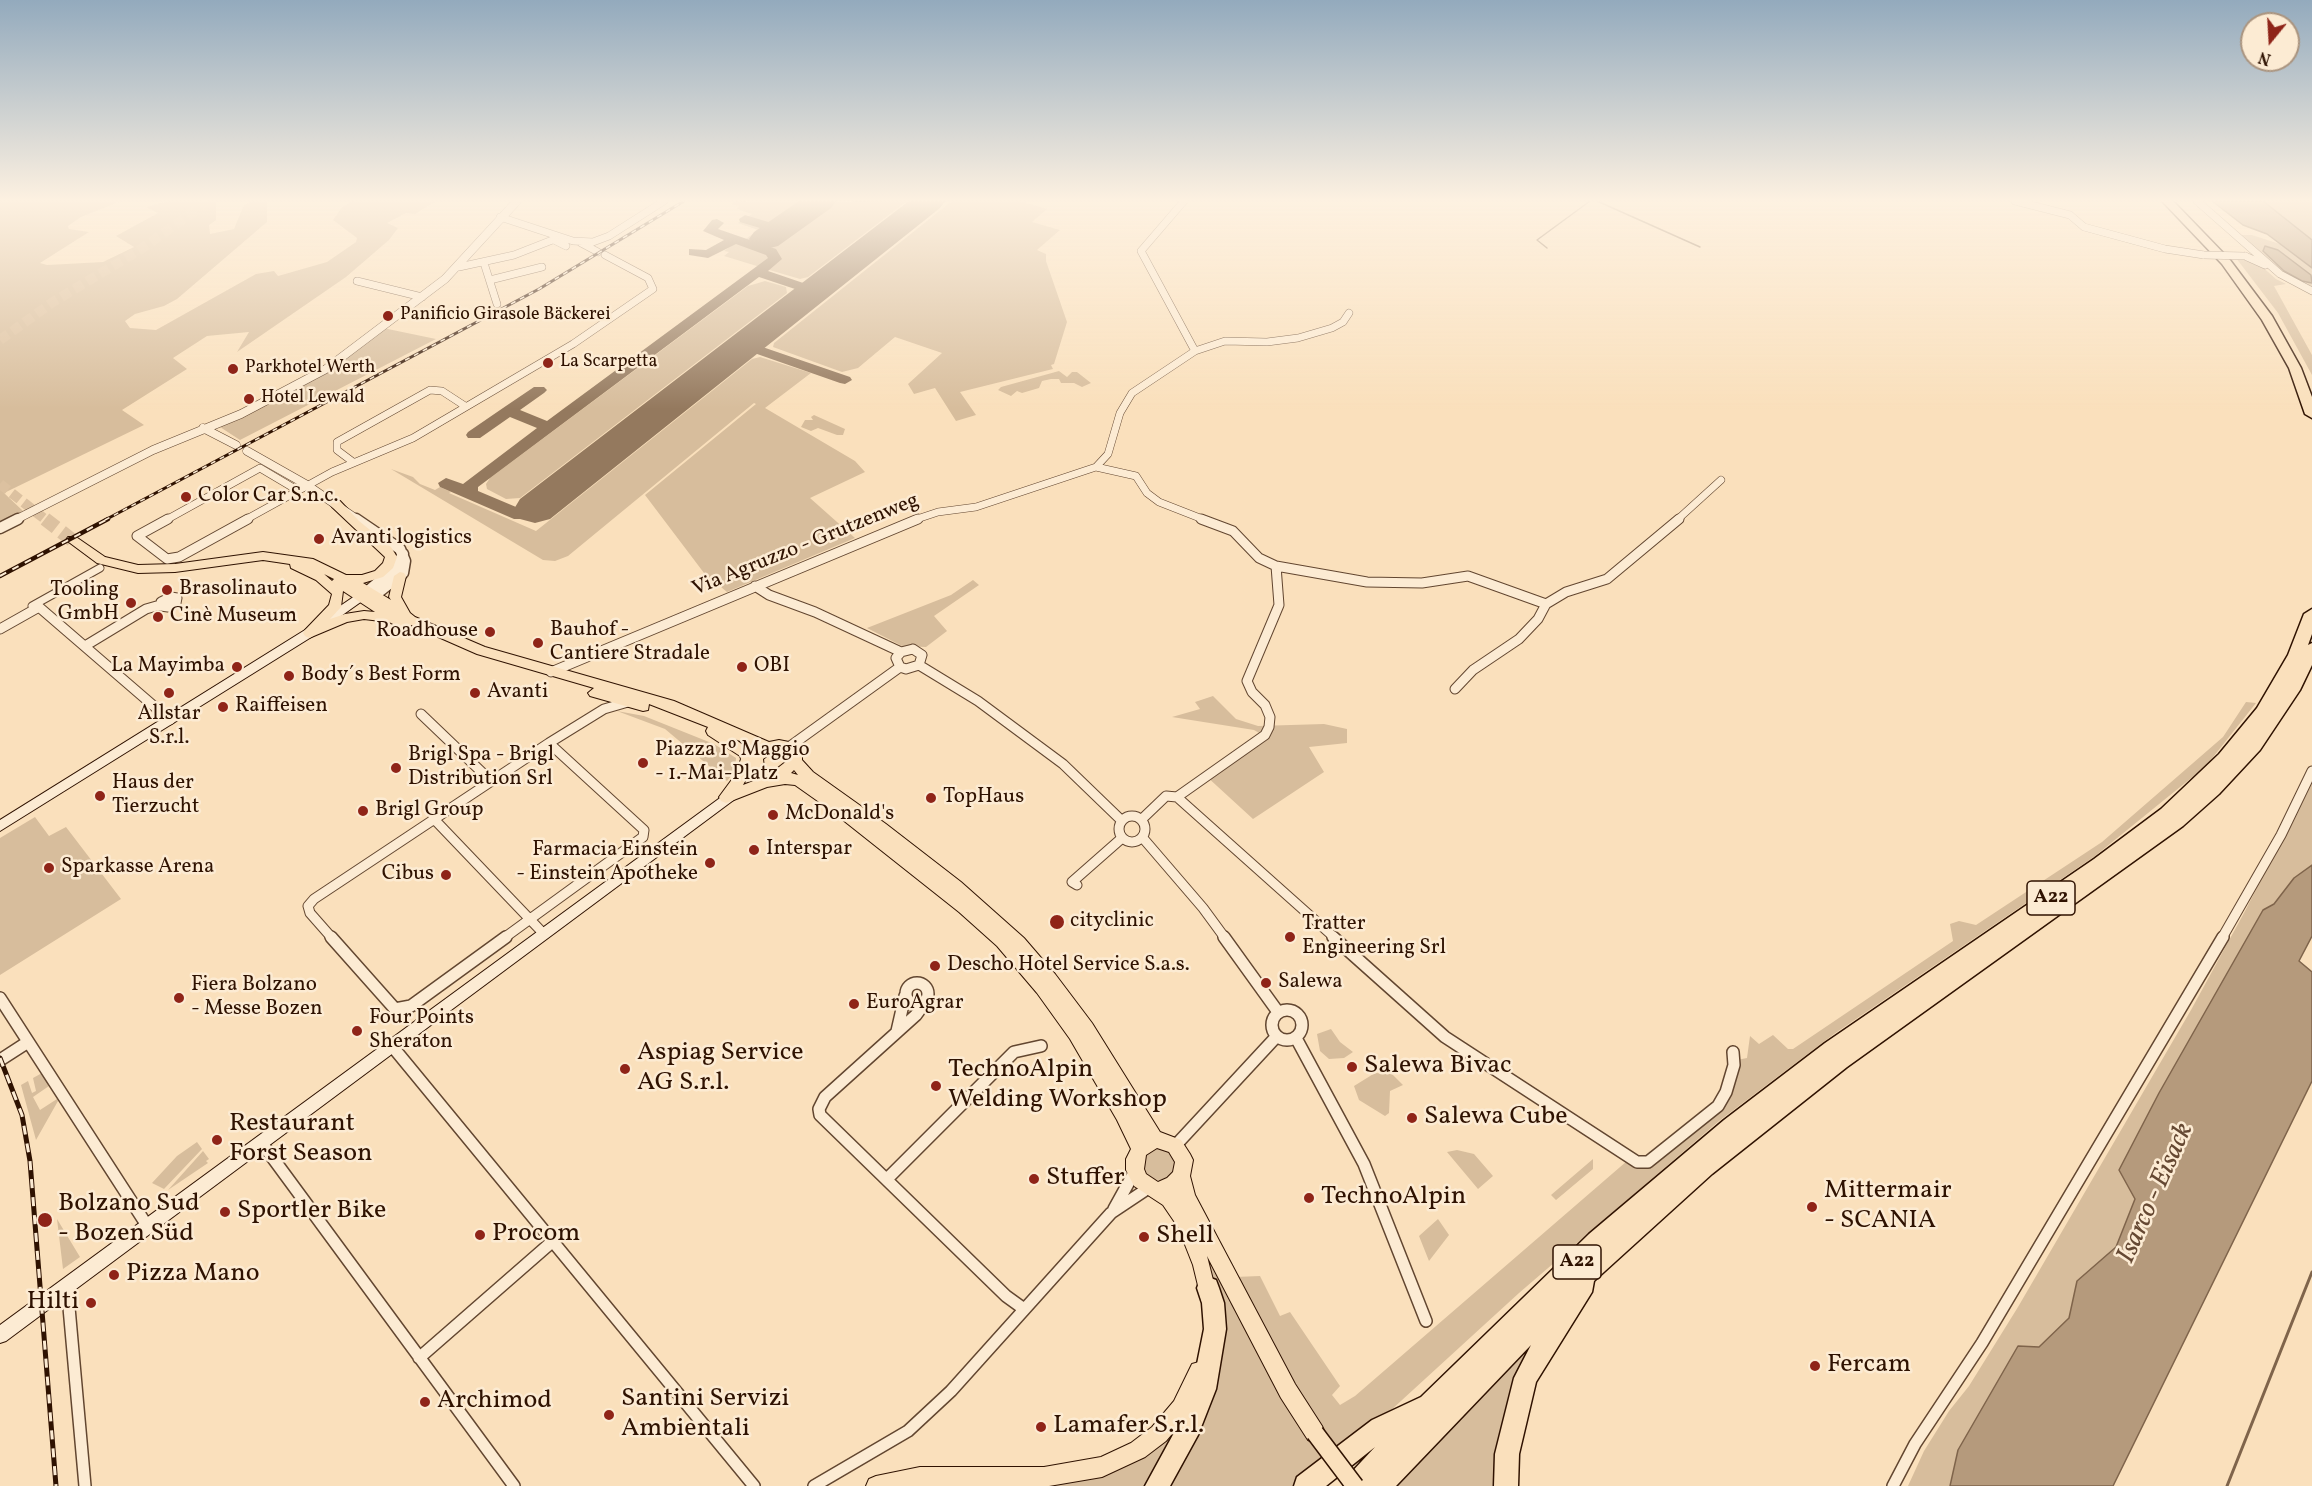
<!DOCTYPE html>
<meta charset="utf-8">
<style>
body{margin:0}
#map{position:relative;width:2312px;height:1486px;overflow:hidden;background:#fae0bc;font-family:Vollkorn,serif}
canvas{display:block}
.north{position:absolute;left:2240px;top:12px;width:60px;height:60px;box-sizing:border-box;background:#fcebd3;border:2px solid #aa947f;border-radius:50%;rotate:198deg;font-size:16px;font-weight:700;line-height:24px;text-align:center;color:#2f1201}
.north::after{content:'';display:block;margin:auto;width:21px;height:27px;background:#8f2418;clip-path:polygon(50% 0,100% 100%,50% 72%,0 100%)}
</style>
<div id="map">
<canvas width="2312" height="1486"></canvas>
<div class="north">N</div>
</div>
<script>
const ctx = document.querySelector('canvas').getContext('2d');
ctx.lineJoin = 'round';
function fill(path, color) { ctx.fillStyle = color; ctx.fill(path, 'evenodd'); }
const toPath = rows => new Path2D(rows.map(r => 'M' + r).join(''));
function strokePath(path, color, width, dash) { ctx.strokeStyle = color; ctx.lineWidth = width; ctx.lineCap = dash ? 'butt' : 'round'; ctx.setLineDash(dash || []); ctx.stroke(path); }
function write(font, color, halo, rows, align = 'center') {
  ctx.font = font + ' Vollkorn,serif'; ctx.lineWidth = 5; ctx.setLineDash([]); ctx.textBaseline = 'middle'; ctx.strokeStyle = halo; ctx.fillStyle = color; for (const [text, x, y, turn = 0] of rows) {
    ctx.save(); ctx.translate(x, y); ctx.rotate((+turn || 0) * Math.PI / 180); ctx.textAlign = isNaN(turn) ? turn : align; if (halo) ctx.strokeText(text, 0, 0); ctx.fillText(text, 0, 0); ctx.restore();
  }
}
const green = toPath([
 [0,201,121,201,81,217,68,226,69,229,89,232,40,263,47,265,103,262,134,247,116,236,158,213,146,207,170,201,216,201,216,220,209,225,210,234,234,229,244,205,254,201,267,201,267,222,177,299,164,306,135,314,125,321,130,328,156,330,256,274,274,271,278,276,327,262,356,242,357,238,333,220,342,207,353,201,436,201,415,214,406,213,387,223,398,228,389,240,346,277,237,352,249,332,207,336,173,358,187,369,122,410,144,425,4,493,23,511,0,521],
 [737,201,762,202,907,201,808,277,800,279,766,269,778,260,778,253,743,241,758,230,738,223,752,214,737,209,739,206,732,204],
 [952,201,1019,201,1047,209,1032,222,1060,230,1037,250,1046,254,1046,261,1067,322,1054,364,1051,365,1053,369,960,392,976,415,956,421,935,388,914,394,908,384,942,353,895,337,858,368,842,372,773,347,774,343],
 [2262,201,2312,201,2312,240,2284,217],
 [2241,235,2252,235,2280,244,2312,268,2312,276,2278,250,2263,251,2284,271,2312,283,2312,290,2276,269],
 [735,243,768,253,771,260,760,267,724,256,729,252,724,251],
 [2236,258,2259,264,2276,279,2286,284,2274,286,2312,355,2312,375,2278,313],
 [765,281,786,287,787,293,520,498,506,499,487,489,486,484,490,478,748,286],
 [383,328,436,339,240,440,217,425,249,414,315,377],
 [760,357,811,373,765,408,855,461,865,472,810,498,855,538,727,592,704,573,645,495,756,404,754,403,568,556,555,561,543,560,391,469,413,477,420,484,435,490,440,487,451,492,449,493,536,531,752,359],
 [1059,371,1067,377,1072,372,1077,372,1091,383,1082,387,1074,383,1061,383,1059,379,1051,379,1042,381,1039,388,1022,393,1017,391,1011,396,998,390,1001,387],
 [814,415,845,429,843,435,837,435,818,428,811,431,801,427,805,420,813,420,811,417],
 [973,580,979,585,934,616,947,631,926,647,902,646,867,628,951,595],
 [1213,696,1236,719,1258,726,1324,724,1347,729,1347,743,1309,747,1324,772,1253,819,1205,775,1261,734,1254,730,1172,717,1200,709,1195,702],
 [2246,702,2256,703,2206,766,2095,856,1834,1034,1719,1121,1519,1293,1343,1454,1300,1486,1162,1486,1209,1365,1197,1239,1235,1277,1260,1276,1280,1316,1290,1312,1340,1386,1332,1395,1340,1405,1355,1396,1627,1161,1637,1166,1723,1107,1737,1060,1747,1058,1750,1036,1759,1044,1773,1035,1788,1049,1793,1049,1953,941,1950,924,1959,921,1976,925,2102,842,2223,737],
 [617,711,644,716,714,744,736,758,735,771,727,781,665,729],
 [2312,781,2312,865,2294,878,2274,904,2135,1199,2116,1247,2077,1281,2069,1318,2039,1347,1958,1450,1950,1486,1908,1486,1924,1451,1949,1411,1969,1386,2018,1307,2191,1010,2244,913],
 [35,817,49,836,66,827,121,899,0,975,0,838],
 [1331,1029,1340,1042,1353,1052,1344,1058,1329,1059,1320,1051,1317,1034],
 [42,1073,49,1086,33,1097,40,1110,57,1099,58,1101,36,1140,21,1085,28,1081,32,1093,36,1091,33,1078],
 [1375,1073,1392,1074,1403,1085,1390,1091,1389,1113,1385,1116,1359,1100,1354,1086],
 [197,1142,202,1149,164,1189,152,1183,177,1156],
 '1143 1164a16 16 0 1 1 32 0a16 16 0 1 1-32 0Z',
 [1457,1150,1474,1154,1493,1176,1478,1189,1447,1152],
 [203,1151,209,1159,206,1161,208,1163,168,1190],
 [1593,1159,1593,1169,1556,1200,1551,1195],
 [57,1219,80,1257,63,1269],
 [1438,1219,1449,1235,1429,1261,1419,1236],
 [1551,1322,1501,1486,1396,1486],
 [1182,1419,1152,1486,900,1486,1064,1481]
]);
const water = toPath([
 [2212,201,2263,201,2312,240,2312,268,2267,234,2243,225,2212,201],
 [2265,246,2278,250,2311,275,2312,283,2302,281,2284,271,2263,251,2265,246],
 [2312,865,2312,936,2299,961,2312,972,2312,1081,2113,1486,1950,1486,1958,1450,2018,1346,2039,1347,2069,1318,2077,1281,2116,1247,2135,1199,2119,1170,2159,1093,2263,910,2274,904,2294,878,2312,865]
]);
const streamFar1 = toPath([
 [1597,201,1700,247],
 [1547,248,1537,240,1590,201]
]);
const stream = toPath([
 [2227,1486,2312,1272]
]);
const taxiway = toPath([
 [745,215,785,227,787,230,780,234,740,222,739,219,745,215],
 [717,219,724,223,718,229,776,249,782,259,768,271,812,286,815,294,813,297,808,302,798,302,796,299,801,291,759,277,478,487,478,491,516,507,535,504,541,505,543,509,541,513,525,519,514,519,440,487,438,483,446,478,463,484,537,428,510,417,480,438,468,438,466,435,468,432,503,408,534,387,544,387,547,390,544,393,520,410,547,421,768,258,766,255,736,244,708,258,689,255,689,249,706,250,724,240,703,231,712,220,717,219],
 [745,341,850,377,852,380,845,384,840,383,740,348,738,345,745,341]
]);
const runway = toPath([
 [799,201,836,201,831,208,778,246,766,249,754,246,749,239,754,232,799,201],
 [909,201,945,201,940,208,550,519,535,523,520,519,514,509,520,499,909,201]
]);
const primaryTunnelFar1 = toPath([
 [0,340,53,302,141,249,209,201],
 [0,484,46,520]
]);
const primaryTunnel = toPath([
 [45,519,72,540]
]);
const pedestrian = toPath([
 [32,606,100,568]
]);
const minorFar2 = toPath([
 [1184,201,1141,251,1195,351],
 [2015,201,2070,215,2084,227,2165,249,2204,255],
 [2197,201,2280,274,2312,291],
 [500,217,573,241,593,242,609,236,664,201],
 [554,240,566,246],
 [581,243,598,252],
 [2245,256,2265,265],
 [484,263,497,304],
 [459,267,514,255,560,237],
 [490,280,542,267],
 [357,281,422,297],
 [353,462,337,450,337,442,430,390,442,391,465,406],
 [1096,467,1108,454,1120,413,1132,393,1195,351,1225,341,1267,342,1298,338,1332,328,1343,322,1349,313],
 [166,520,260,468,297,490],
 [245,520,332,472,413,438,573,344,653,289,648,278,605,255],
 [914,520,938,512,976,507,1096,467,1136,476,1147,493,1159,502,1205,520],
 [1677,520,1721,480]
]);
const minorFar1 = toPath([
 [168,519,137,536,167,559,179,557,248,519],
 [1201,519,1233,531,1259,558,1276,566,1367,582,1422,583,1468,576,1546,604],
 [1276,566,1279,605,1247,681,1252,692,1265,705,1270,717,1269,727,1265,735,1177,797,1335,938],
 [755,586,769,595,815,612,901,652],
 [171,597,177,598,176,603,168,607,161,606,161,602,171,597],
 [0,629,39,607,170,720],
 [85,646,146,609,160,605],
 [913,649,922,655,919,665,906,669,900,667,896,658,901,652,913,649],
 [919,665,978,701,1063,764,1121,820],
 [551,672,918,519],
 [1455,689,1473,670,1519,639,1538,619,1546,604,1566,592,1607,579,1679,519],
 [421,714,490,780],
 [549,743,604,709,628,702],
 [789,747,900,667],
 '1119 829a13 13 0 1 1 26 0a13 13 0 1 1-26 0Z',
 [433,818,543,933],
 [1142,819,1166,796,1177,797],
 [1142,837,1203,908,1225,938],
 [1077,885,1072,882,1122,838],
 [332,938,310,913,308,906,314,899,549,743],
 [504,938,643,837,644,830,549,743],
 [2222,938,2281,835,2312,771]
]);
const minor = toPath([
 [331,937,395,1009,411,1006,506,937],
 [1224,937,1278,1012],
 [1333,937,1445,1037,1637,1162,1648,1162,1718,1106,1726,1092,1734,1065,1733,1052],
 '906 994a11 11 0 1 1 22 0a11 11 0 1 1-22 0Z',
 [0,998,148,1227],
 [926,1001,916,1015,825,1097,819,1109,820,1115,1006,1296,1024,1309],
 '1272 1025a15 15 0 1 1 30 0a15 15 0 1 1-30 0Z',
 [897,1031,905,996],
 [1296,1038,1364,1164,1426,1321],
 [392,1046,754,1486],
 [0,1060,28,1042],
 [261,1142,514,1486],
 [1175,1146,1277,1036],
 [888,1178,1014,1052,1041,1046],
 [1114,1209,1135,1171],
 [67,1285,85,1486],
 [419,1358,553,1241],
 [814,1486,908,1431,951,1391,1111,1213,1150,1187],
 [1893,1486,1915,1444,1982,1343,2223,937]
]);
const tertiaryFar1 = toPath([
 [203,428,236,445],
 [247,451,307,485,358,520],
 [15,520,153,450,241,414,326,369,445,279,517,201]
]);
const tertiary = toPath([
 [356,519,400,549,405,561,403,573,375,595],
 [0,528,18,519],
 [368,591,396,567,403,554]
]);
const secondary = toPath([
 [368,587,373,591,372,594,313,636,0,831,0,820,305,630,368,587],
 [735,787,739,788,741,792,739,796,6,1341,0,1343,0,1325,735,787]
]);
const primary = toPath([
 [336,500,340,501,359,521,391,547,397,557,393,568,383,577,363,583,391,600,389,597,394,576,400,572,404,573,406,576,401,597,410,613,415,617,485,647,674,701,769,742,779,740,794,743,802,754,802,760,813,772,886,824,961,882,1024,938,1055,974,1092,1023,1160,1132,1181,1140,1190,1154,1193,1160,1190,1176,1195,1195,1295,1384,1322,1426,1325,1433,1322,1440,1315,1443,1308,1440,1281,1398,1207,1256,1217,1296,1214,1302,1208,1305,1202,1302,1193,1265,1178,1227,1163,1205,1134,1186,1126,1170,1126,1159,1131,1149,1117,1120,1070,1039,1037,993,997,946,959,912,829,809,795,785,785,784,767,787,726,803,721,801,719,797,736,774,741,759,740,756,708,735,706,731,708,727,649,704,648,710,643,711,590,696,588,693,594,688,477,654,411,625,409,629,405,630,389,622,364,619,347,622,309,638,305,636,303,633,305,630,329,605,332,594,316,580,291,568,290,564,263,560,175,572,138,573,97,563,66,540,68,537,76,537,105,557,138,565,175,564,263,552,313,559,346,575,362,575,375,571,383,563,385,557,332,507,330,504,336,500],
 [308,566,334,579,332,581,324,574,308,566],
 [343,591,375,612,364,611,345,614,330,619,341,607,343,591],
 [735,739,757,748,752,752,735,739],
 [779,750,785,751,788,760,774,771,764,768,763,759,772,752,779,750],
 [751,770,754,776,761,778,743,785,751,770],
 [794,770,798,775,791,773,794,770],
 [1157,1148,1169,1152,1175,1162,1173,1172,1167,1178,1158,1182,1146,1174,1144,1169,1146,1155,1157,1148],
 [1199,1362,1206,1364,1208,1371,1206,1378,1188,1415,1166,1441,1145,1457,1102,1477,1049,1486,866,1486,869,1479,876,1476,920,1467,1044,1467,1101,1457,1131,1443,1152,1427,1174,1401,1192,1364,1199,1362]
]);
const motorway = toPath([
 [2162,201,2173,201,2230,260,2272,316,2301,368,2312,397,2312,418,2305,414,2289,368,2262,320,2222,264,2162,201],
 [2312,609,2312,634,2308,645,2312,643,2312,665,2300,690,2260,750,2219,794,2183,826,1847,1067,1712,1174,1594,1281,1592,1292,1536,1382,1519,1454,1518,1486,1494,1486,1495,1454,1514,1378,1531,1345,1396,1486,1344,1486,1347,1477,1375,1447,1326,1486,1294,1486,1297,1477,1372,1420,1421,1397,1589,1234,1724,1120,1825,1043,2094,859,2161,809,2219,754,2257,708,2288,655,2304,614,2312,609],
 [1208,1277,1216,1280,1219,1288,1224,1303,1226,1329,1216,1389,1198,1435,1170,1486,1145,1486,1181,1420,1192,1389,1204,1329,1202,1303,1197,1288,1200,1280,1208,1277]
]);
const railFar2 = toPath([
 [105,520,539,289,684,201]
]);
const railFar1 = toPath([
 [0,576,108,519]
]);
const rail = toPath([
 [0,1058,22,1115,30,1161,56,1486]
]);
const minorBridge = toPath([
 [2204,255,2245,256]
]);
const primaryBridge = toPath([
 [1315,1433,1355,1486]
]);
const markers = [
 [388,316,6,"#8f2418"],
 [548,363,6,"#8f2418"],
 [233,369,6,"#8f2418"],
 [249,399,6,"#8f2418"],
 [186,497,6,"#8f2418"],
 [319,539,6,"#8f2418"],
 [167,590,6,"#8f2418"],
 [131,603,6,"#8f2418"],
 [158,617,6,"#8f2418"],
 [490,632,6,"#8f2418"],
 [538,643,6,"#8f2418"],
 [237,667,6,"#8f2418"],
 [742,667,6,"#8f2418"],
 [289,676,6,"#8f2418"],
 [169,693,6,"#8f2418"],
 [475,693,6,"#8f2418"],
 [223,707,6,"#8f2418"],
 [643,763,6,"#8f2418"],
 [396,768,6,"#8f2418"],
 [100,796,6,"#8f2418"],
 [931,798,6,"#8f2418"],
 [363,811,6,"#8f2418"],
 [773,815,6,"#8f2418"],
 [754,850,6,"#8f2418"],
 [710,863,6,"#8f2418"],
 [49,868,6,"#8f2418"],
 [446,875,6,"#8f2418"],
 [1057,922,8,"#8f2418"],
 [1290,937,6,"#8f2418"],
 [935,966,6,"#8f2418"],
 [1266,983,6,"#8f2418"],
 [179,998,6,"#8f2418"],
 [854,1004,6,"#8f2418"],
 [357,1031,6,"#8f2418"],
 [1352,1067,6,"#8f2418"],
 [625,1069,6,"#8f2418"],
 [936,1086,6,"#8f2418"],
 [1412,1118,6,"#8f2418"],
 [217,1140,6,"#8f2418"],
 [1034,1179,6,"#8f2418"],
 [1309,1198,6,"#8f2418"],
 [1812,1207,6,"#8f2418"],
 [225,1212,6,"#8f2418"],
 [45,1220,8,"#8f2418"],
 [480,1235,6,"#8f2418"],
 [1144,1237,6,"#8f2418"],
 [114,1275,6,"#8f2418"],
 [91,1303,6,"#8f2418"],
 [1815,1366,6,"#8f2418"],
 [425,1402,6,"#8f2418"],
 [609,1415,6,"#8f2418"],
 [1041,1427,6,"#8f2418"]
];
const farPoinames = [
 ["Panificio Girasole Bäckerei",400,316],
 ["La Scarpetta",560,363],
 ["Parkhotel Werth",245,369],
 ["Hotel Lewald",261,399]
];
const shields = [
 [2051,898,48],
 [1577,1262,48]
];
const shieldNames = [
 ["A22",2051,898],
 ["A22",1577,1262]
];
const poiNames = [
 ["Color Car S.n.c.",198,497],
 ["Avanti logistics",331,539],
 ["Brasolinauto",179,590],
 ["Tooling",119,591,"right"],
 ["GmbH",119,615,"right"],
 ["Cinè Museum",170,617],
 ["Bauhof -",550,631],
 ["Cantiere Stradale",550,655],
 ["Roadhouse",478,632,"right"],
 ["La Mayimba",225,667,"right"],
 ["OBI",754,667],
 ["Body´s Best Form",301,676],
 ["Avanti",487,693],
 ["Raiffeisen",235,707],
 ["Allstar",169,715,"center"],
 ["S.r.l.",169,739,"center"],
 ["Piazza 1º Maggio",655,751],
 ["- 1.-Mai-Platz",655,775],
 ["Brigl Spa - Brigl",408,756],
 ["Distribution Srl",408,780],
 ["Haus der",112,784],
 ["Tierzucht",112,808],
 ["TopHaus",943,798],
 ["Brigl Group",375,811],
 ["McDonald's",785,815],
 ["Interspar",766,850],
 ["Farmacia Einstein",698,851,"right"],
 ["- Einstein Apotheke",698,875,"right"],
 ["Sparkasse Arena",61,868],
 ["Cibus",434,875,"right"],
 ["cityclinic",1070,922],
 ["Tratter",1302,925],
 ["Engineering Srl",1302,949],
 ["Descho Hotel Service S.a.s.",947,966],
 ["Salewa",1278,983],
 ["Fiera Bolzano",191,986],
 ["- Messe Bozen",191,1010],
 ["EuroAgrar",866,1004],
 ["Four Points",369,1019],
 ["Sheraton",369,1043]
];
const streetNames = [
 ["Via Agruzzo - Grutzenweg",806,546,-22]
];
const nearPoinames = [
 ["Aspiag Service",637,1054],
 ["AG S.r.l.",637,1084],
 ["Salewa Bivac",1364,1067],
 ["TechnoAlpin",948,1071],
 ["Welding Workshop",948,1101],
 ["Salewa Cube",1424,1118],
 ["Restaurant",229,1125],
 ["Forst Season",229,1155],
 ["Stuffer",1046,1179],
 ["Mittermair",1824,1192],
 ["- SCANIA",1824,1222],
 ["TechnoAlpin",1321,1198],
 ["Bolzano Sud",58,1205],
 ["- Bozen Süd",58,1235],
 ["Sportler Bike",237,1212],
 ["Procom",492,1235],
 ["Shell",1156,1237],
 ["Pizza Mano",126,1275],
 ["Hilti",79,1303,"right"],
 ["Fercam",1827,1366],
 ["Santini Servizi",621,1400],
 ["Ambientali",621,1430],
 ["Archimod",437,1402],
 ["Lamafer S.r.l.",1053,1427]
];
const nearWaternames = [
 ["Isarco - Eisack",2157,1194,-66]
];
fill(green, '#d7bd9c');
fill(water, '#b59a7c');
strokePath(water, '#7f644b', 1.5);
strokePath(streamFar1, '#7f644b', 1.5);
strokePath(stream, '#7f644b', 3);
fill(taxiway, '#94795e');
fill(runway, '#94795e');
strokePath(primaryTunnelFar1, '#dcc1a0', 10, [10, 5]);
strokePath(primaryTunnel, '#dcc1a0', 14, [14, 7]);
strokePath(pedestrian, '#624630', 9);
strokePath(minorFar2, '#624630', 8);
strokePath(minorFar1, '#624630', 11);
strokePath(minor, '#624630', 14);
strokePath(tertiaryFar1, '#624630', 9);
strokePath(tertiary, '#624630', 13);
strokePath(secondary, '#2f1201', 2);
strokePath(primary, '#2f1201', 2);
strokePath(motorway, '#2f1201', 3);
strokePath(pedestrian, '#fcebd3', 7);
strokePath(minorFar2, '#fcebd3', 7);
strokePath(minorFar1, '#fcebd3', 9);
strokePath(minor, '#fcebd3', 11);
strokePath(tertiaryFar1, '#fcebd3', 8);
strokePath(tertiary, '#fcebd3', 10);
fill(secondary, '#fcebd3');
fill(primary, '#fae0bc');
fill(motorway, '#fae0bc');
strokePath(railFar2, '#2f1201', 3);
strokePath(railFar1, '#2f1201', 4.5);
strokePath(rail, '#2f1201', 5);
strokePath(railFar2, '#fcebd3', 1.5, [5]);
strokePath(railFar1, '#fcebd3', 2, [7]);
strokePath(rail, '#fcebd3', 3, [9]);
strokePath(minorBridge, '#624630', 8, []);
strokePath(primaryBridge, '#2f1201', 20, []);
strokePath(minorBridge, '#fcebd3', 7);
strokePath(primaryBridge, '#fae0bc', 17);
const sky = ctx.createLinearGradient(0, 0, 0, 409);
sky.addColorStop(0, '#93aabd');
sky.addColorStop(0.49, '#fdf1e1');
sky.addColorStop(1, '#fdf1e100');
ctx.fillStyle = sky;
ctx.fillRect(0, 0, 2312, 409);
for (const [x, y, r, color] of markers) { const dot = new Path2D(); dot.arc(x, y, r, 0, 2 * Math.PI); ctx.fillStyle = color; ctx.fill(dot); strokePath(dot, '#fcebd3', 2); }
write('18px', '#2f1201', '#fcebd3', farPoinames, 'left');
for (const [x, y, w] of shields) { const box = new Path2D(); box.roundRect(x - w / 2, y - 17, w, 34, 4.5); ctx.fillStyle = '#fcebd3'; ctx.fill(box); strokePath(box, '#2f1201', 1.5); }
write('bold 20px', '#2f1201', null, shieldNames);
write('21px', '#2f1201', '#fcebd3', poiNames, 'left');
write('21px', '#2f1201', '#fcebd3', streetNames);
write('26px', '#2f1201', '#fcebd3', nearPoinames, 'left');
write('italic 27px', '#654832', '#fcebd3', nearWaternames);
</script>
